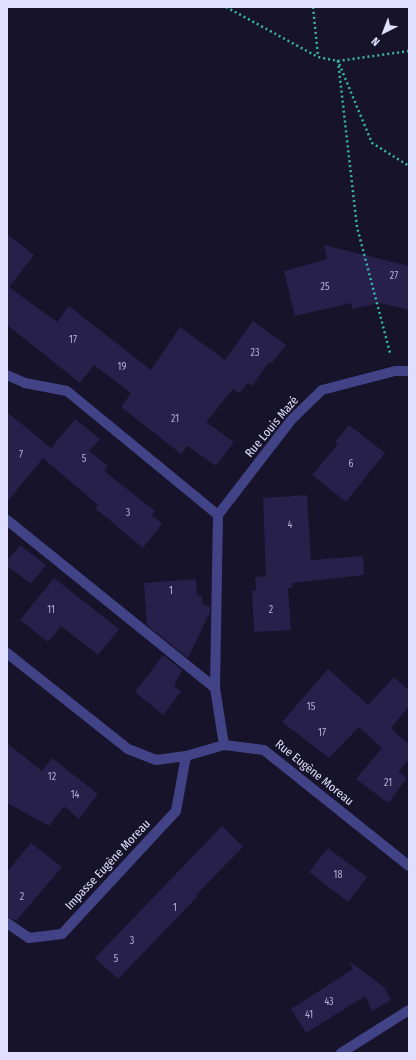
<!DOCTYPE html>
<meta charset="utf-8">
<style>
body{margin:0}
#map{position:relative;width:416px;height:1060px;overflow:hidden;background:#16132a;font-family:"Fira Sans Condensed",sans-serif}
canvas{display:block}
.frame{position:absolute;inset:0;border:8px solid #e0dffd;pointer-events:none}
.north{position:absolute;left:364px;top:12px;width:40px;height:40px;-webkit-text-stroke:3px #16132a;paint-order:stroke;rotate:222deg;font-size:11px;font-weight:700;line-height:16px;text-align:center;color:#e0dffd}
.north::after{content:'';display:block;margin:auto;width:14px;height:18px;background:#e0dffd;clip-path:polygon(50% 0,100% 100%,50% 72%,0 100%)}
</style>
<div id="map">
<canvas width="416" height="1060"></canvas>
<div class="frame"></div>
<div class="north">N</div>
</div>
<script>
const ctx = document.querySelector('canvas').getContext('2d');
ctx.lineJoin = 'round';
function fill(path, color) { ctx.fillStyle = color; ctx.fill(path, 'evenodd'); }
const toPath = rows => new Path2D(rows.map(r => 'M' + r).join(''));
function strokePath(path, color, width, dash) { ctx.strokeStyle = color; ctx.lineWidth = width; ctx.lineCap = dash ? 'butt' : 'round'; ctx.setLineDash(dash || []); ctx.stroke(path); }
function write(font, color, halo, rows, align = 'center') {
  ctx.font = font + ' "Fira Sans Condensed",sans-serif'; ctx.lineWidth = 3.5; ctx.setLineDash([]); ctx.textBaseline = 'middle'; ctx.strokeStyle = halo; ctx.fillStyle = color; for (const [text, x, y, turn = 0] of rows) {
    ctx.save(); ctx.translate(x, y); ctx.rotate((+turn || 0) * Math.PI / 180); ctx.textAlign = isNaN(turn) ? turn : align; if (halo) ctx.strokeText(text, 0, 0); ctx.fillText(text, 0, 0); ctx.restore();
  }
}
const building = toPath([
 [7,234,34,255,9,287,57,322,69,306,151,370,180,327,225,360,253,321,286,345,272,363,269,362,252,386,247,383,240,393,233,389,206,422,234,442,216,466,188,446,181,454,121,407,131,393,94,365,80,383,7,325],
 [324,245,409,266,409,310,380,303,352,309,351,303,295,316,284,271,327,259],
 [7,412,51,448,75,419,100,439,89,451,108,466,104,471,155,511,152,515,162,524,143,548,95,508,98,505,43,458,7,502],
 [349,425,385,453,346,502,312,475,338,444,335,442],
 [307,495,311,560,363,556,364,575,292,583,293,588,288,588,291,630,254,632,252,590,256,591,255,577,266,576,263,498],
 [20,545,46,565,31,584,7,566,7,561],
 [54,578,119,629,98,655,61,626,48,642,20,620],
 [196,579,197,596,202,595,202,604,210,607,210,612,188,658,147,625,144,583],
 [163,655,182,670,174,686,181,692,163,715,135,692],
 [328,669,368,705,394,677,409,690,409,706,391,728,409,745,409,760,398,771,407,778,388,803,356,779,382,748,359,727,329,758,282,722],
 [7,743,42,771,52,758,98,794,79,819,64,806,49,826,7,803],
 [222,826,243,847,196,895,198,896,118,979,95,958],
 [31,843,62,867,16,921,7,917,7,872],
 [328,848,367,877,348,902,309,872],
 [349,961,384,987,391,1000,372,1011,365,996,306,1033,291,1009,353,969]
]);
const path = toPath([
 [226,7,318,57,338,61,357,227,390,353],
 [313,7,318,56],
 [409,51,338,61,372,143,409,166]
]);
const service = toPath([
 [7,375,25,383],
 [7,520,215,688]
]);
const minor = toPath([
 [25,383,67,391,218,515],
 [7,653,128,749,156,760,186,756,224,745,264,750,409,866],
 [224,745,215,688,218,515,292,419,322,390,395,371,409,371],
 [7,923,29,938,62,934,176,811,186,756],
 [341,1053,409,1010]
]);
const numberNames = [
 ["27",394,276],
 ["25",325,287],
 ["17",73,340],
 ["23",255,353],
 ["19",122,367],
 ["21",175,419],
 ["7",21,455],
 ["5",84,459],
 ["6",351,464],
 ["3",128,513],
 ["4",290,525],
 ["1",171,591],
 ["11",51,610],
 ["2",271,610],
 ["15",311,707],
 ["17",322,733],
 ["12",52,777],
 ["21",388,783],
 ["14",75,795],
 ["18",338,875],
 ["2",22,897],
 ["1",175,908],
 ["3",132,941],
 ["5",116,959],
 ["43",329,1002],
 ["41",309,1015]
];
const streetNames = [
 ["Rue Louis Mazé",272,427,-50],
 ["Rue Eugène Moreau",314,773,39],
 ["Impasse Eugène Moreau",108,865,-47]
];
fill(building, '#26204a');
strokePath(path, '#39b6a7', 2.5, [2, 3]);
strokePath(service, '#414386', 10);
strokePath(minor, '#414386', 10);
write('10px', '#b2afd0', null, numberNames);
write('12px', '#e0dffd', '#16132a', streetNames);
</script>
